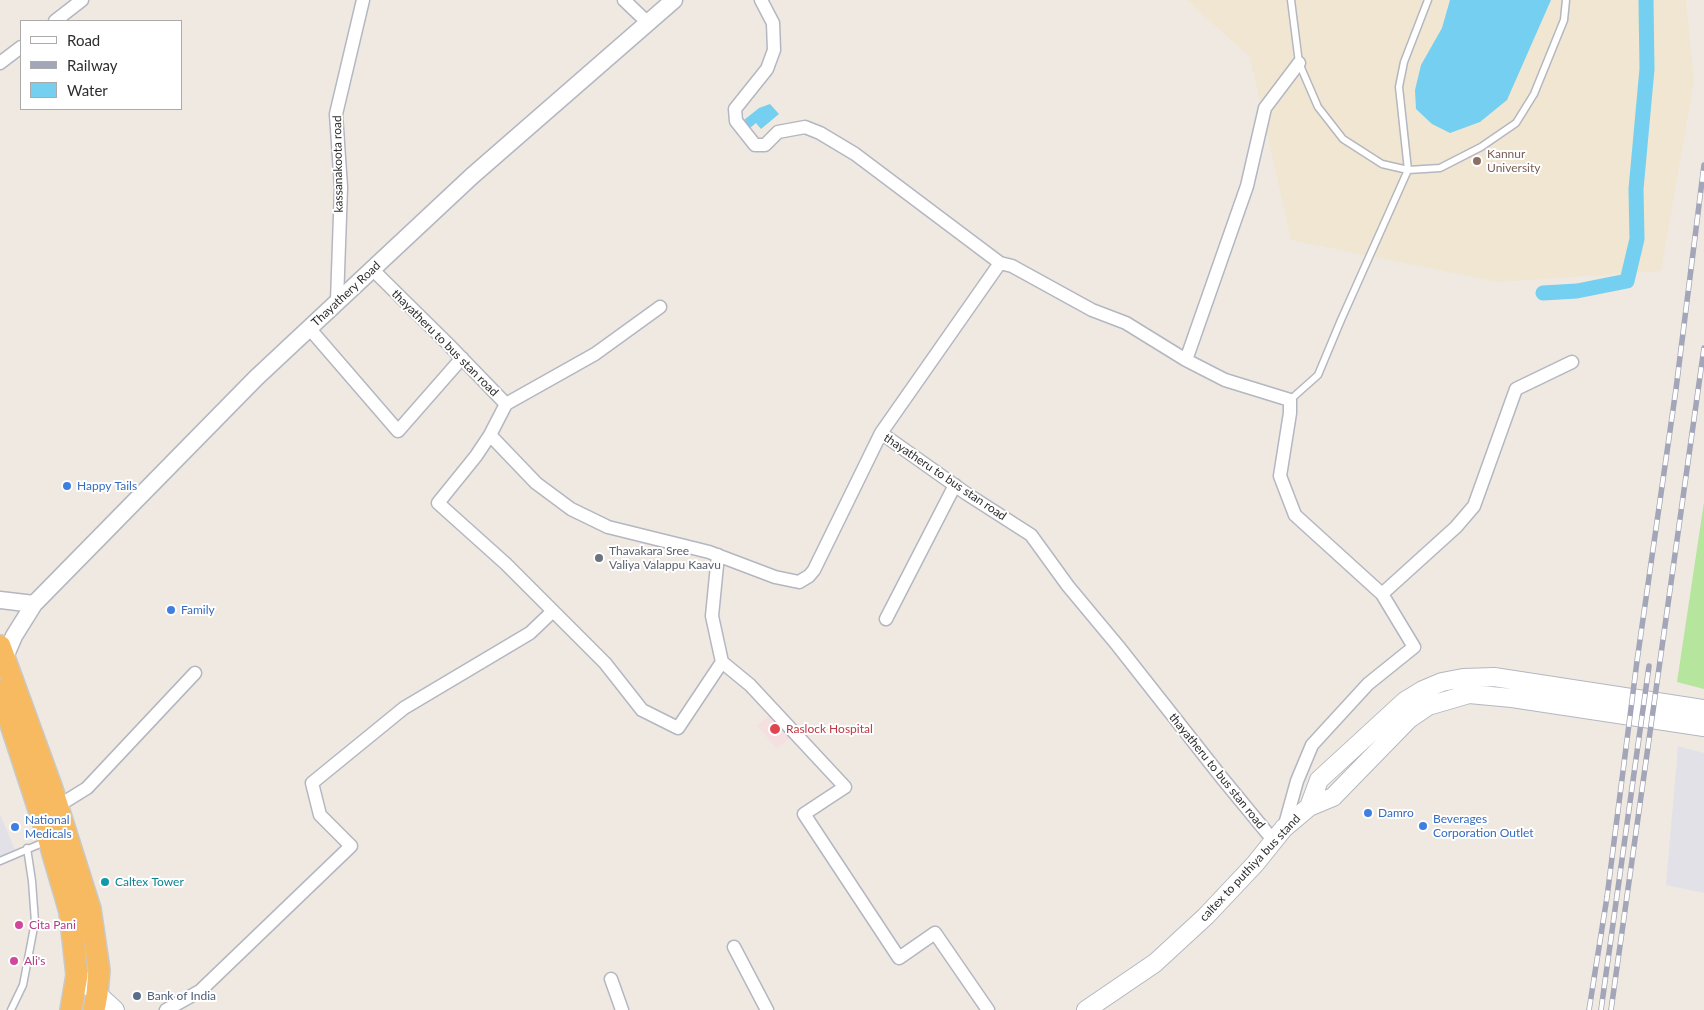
<!DOCTYPE html>
<style>
body{margin:0}
#map{position:relative;width:1704px;height:1010px;overflow:hidden;background:#efe9e1;font-family:Lato,sans-serif}
canvas{display:block}
.legend{position:absolute;left:20px;top:20px;width:162px;height:90px;box-sizing:border-box;background:#fff;border:1px solid #ababab;margin:0;padding:6px 9px;list-style:none;font-size:15px;color:#2e2e2e}
.legend li{display:flex;align-items:center;gap:10px;height:25px}
.legend b{width:25px;border:1px solid #ababab}
</style>
<div id="map">
<canvas width="1704" height="1010"></canvas>
<ul class="legend">
<li><b style="height:6px;background:#fff"></b>Road</li>
<li><b style="height:6px;background:#a3a6b8"></b>Railway</li>
<li><b style="height:14px;background:#75cff0"></b>Water</li>
</ul>
</div>
<script>
const ctx = document.querySelector('canvas').getContext('2d');
ctx.lineJoin = 'round';
function fill(path, color) { ctx.fillStyle = color; ctx.fill(path, 'evenodd'); }
const toPath = rows => new Path2D(rows.map(r => 'M' + r).join(''));
function strokePath(path, color, width, dash) { ctx.strokeStyle = color; ctx.lineWidth = width; ctx.lineCap = dash ? 'butt' : 'round'; ctx.setLineDash(dash || []); ctx.stroke(path); }
function write(font, color, halo, rows, align = 'center') {
  ctx.font = font + ' Lato,sans-serif'; ctx.lineWidth = 4; ctx.setLineDash([]); ctx.textBaseline = 'middle'; ctx.strokeStyle = halo; ctx.fillStyle = color; for (const [text, x, y, turn = 0] of rows) {
    ctx.save(); ctx.translate(x, y); ctx.rotate((+turn || 0) * Math.PI / 180); ctx.textAlign = isNaN(turn) ? turn : align; if (halo) ctx.strokeText(text, 0, 0); ctx.fillText(text, 0, 0); ctx.restore();
  }
}
const industrial = toPath([
 [1678,746,1704,753,1704,893,1666,885],
 [0,814,15,850,0,857]
]);
const education = toPath([
 [1187,0,1686,0,1694,81,1661,271,1498,282,1291,240,1250,57]
]);
const medical = toPath([
 [772,714,796,734,776,748,757,725]
]);
const green = toPath([
 [1704,502,1704,689,1677,682]
]);
const water = toPath([
 [1450,0,1551,0,1507,100,1480,122,1450,133,1432,124,1416,109,1415,90,1421,65,1442,28],
 [770,104,779,114,761,129,756,123,750,128,744,120,759,108]
]);
const canal = toPath([
 [1543,293,1577,291,1627,281,1637,239,1636,189,1647,69,1646,0]
]);
const service = toPath([
 [1291,0,1299,63,1318,107,1343,139,1382,164,1408,170,1440,168,1481,147,1516,123,1534,94,1564,20,1566,0],
 [1290,400,1318,375,1341,320,1408,170,1399,87,1404,62,1428,0],
 [0,861,47,841],
 [11,1010,23,985,35,922,32,881,27,848]
]);
const minor = toPath([
 [624,0,648,23],
 [761,0,773,23,774,50,767,69,735,109,736,121,755,145,765,145,778,132,805,127,820,133,855,154,1000,263,1012,266,1092,310,1126,323,1186,360,1225,380,1290,400,1290,413,1280,476,1295,515,1382,594,1414,647,1368,684,1312,745,1297,781,1284,828],
 [55,21,82,0],
 [0,63,21,47],
 [372,269,447,343,506,404,490,435,536,483,571,509,608,527,709,552,775,577,799,582,809,576,814,570,881,433,967,494,1031,535,1068,586,1118,646,1222,778,1273,840],
 [337,301,341,187,336,114,363,0],
 [309,328,398,431,462,358],
 [1186,360,1247,186,1265,108,1299,63],
 [506,404,595,354,660,307],
 [881,433,1000,263],
 [490,435,476,456,438,503,506,564,605,663,642,710,678,728,722,662],
 [718,555,712,616,722,662,750,685,845,787,804,814,899,958,935,933,988,1010],
 [1382,594,1456,527,1474,506,1516,389,1572,362],
 [886,619,955,485],
 [58,806,87,788,195,673],
 [734,947,767,1010],
 [611,979,622,1010],
 [166,1010,200,991,351,846,320,815,312,783,404,708,530,633,553,611]
]);
const tertiary = toPath([
 [0,600,34,604],
 [5,657,14,636,34,604,256,378,472,176,674,0]
]);
const secondary = toPath([
 [1309,807,1319,780,1405,701,1423,690,1442,682,1463,678,1494,677,1704,709],
 [77,975,115,1010],
 [1086,1010,1155,963,1206,916,1255,864,1284,828,1309,807,1333,797,1409,719,1428,706,1469,694,1512,698,1704,727]
]);
const trunk = toPath([
 [0,646,51,786,90,909,99,970,97,994,94,1010],
 [0,691,49,840,70,912,77,975,71,1010]
]);
const rail = toPath([
 [1589,1010,1607,897,1637,661,1676,389,1704,165],
 [1601,1010,1649,666],
 [1611,1010,1704,348]
]);
const markers = [
 [1477,161,5,"#8d6e63"],
 [67,486,5,"#3f7fe0"],
 [599,558,5,"#6b7280"],
 [171,610,5,"#3f7fe0"],
 [775,729,6,"#e0444e"],
 [1368,813,5,"#3f7fe0"],
 [1423,826,5,"#3f7fe0"],
 [15,827,5,"#3f7fe0"],
 [105,882,5,"#0f9aa8"],
 [19,925,5,"#d1479c"],
 [14,961,5,"#d1479c"],
 [137,996,5,"#5c6f8a"]
];
const educationNames = [
 ["Kannur",1487,154],
 ["University",1487,168]
];
const streetNames = [
 ["kassanakoota road",338,164,-91],
 ["Thayathery Road",346,294,-43],
 ["thayatheru to bus stan road",445,343,45],
 ["thayatheru to bus stan road",945,477,34],
 ["thayatheru to bus stan road",1217,771,51],
 ["caltex to puthiya bus stand",1250,868,-47]
];
const shopNames = [
 ["Happy Tails",77,486],
 ["Family",181,610],
 ["Damro",1378,813],
 ["Beverages",1433,819],
 ["Corporation Outlet",1433,833],
 ["National",25,820],
 ["Medicals",25,834]
];
const worshipNames = [
 ["Thavakara Sree",609,551],
 ["Valiya Valappu Kaavu",609,565]
];
const healthNames = [
 ["Raslock Hospital",786,729]
];
const cultureNames = [
 ["Caltex Tower",115,882]
];
const hotelNames = [
 ["Cita Pani",29,925],
 ["Ali's",24,961]
];
const serviceNames = [
 ["Bank of India",147,996]
];
fill(industrial, '#e3e1e8');
fill(education, '#f0e6d1');
fill(medical, '#f5dfe0');
fill(green, '#b6e59e');
fill(water, '#75cff0');
strokePath(canal, '#75cff0', 15);
strokePath(service, '#b4b7c1', 9);
strokePath(minor, '#b4b7c1', 15);
strokePath(tertiary, '#b4b7c1', 19);
strokePath(secondary, '#b4b7c1', 20);
strokePath(trunk, '#c9c9c9', 24);
strokePath(service, '#fff', 6);
strokePath(minor, '#fff', 12);
strokePath(tertiary, '#fff', 16);
strokePath(secondary, '#fff', 18);
strokePath(trunk, '#f8ba60', 21);
strokePath(rail, '#a3a6b8', 5.5);
strokePath(rail, '#fff', 4, [11]);
for (const [x, y, r, color] of markers) { const dot = new Path2D(); dot.arc(x, y, r, 0, 2 * Math.PI); ctx.fillStyle = color; ctx.fill(dot); strokePath(dot, '#fff', 2); }
write('12px', '#785e54', '#fff', educationNames, 'left');
write('12px', '#2e2e2e', '#fff', streetNames);
write('12px', '#366cbe', '#fff', shopNames, 'left');
write('12px', '#5b616d', '#fff', worshipNames, 'left');
write('12px', '#be3a42', '#fff', healthNames, 'left');
write('12px', '#0d838f', '#fff', cultureNames, 'left');
write('12px', '#b23c85', '#fff', hotelNames, 'left');
write('12px', '#4e5e75', '#fff', serviceNames, 'left');
</script>
